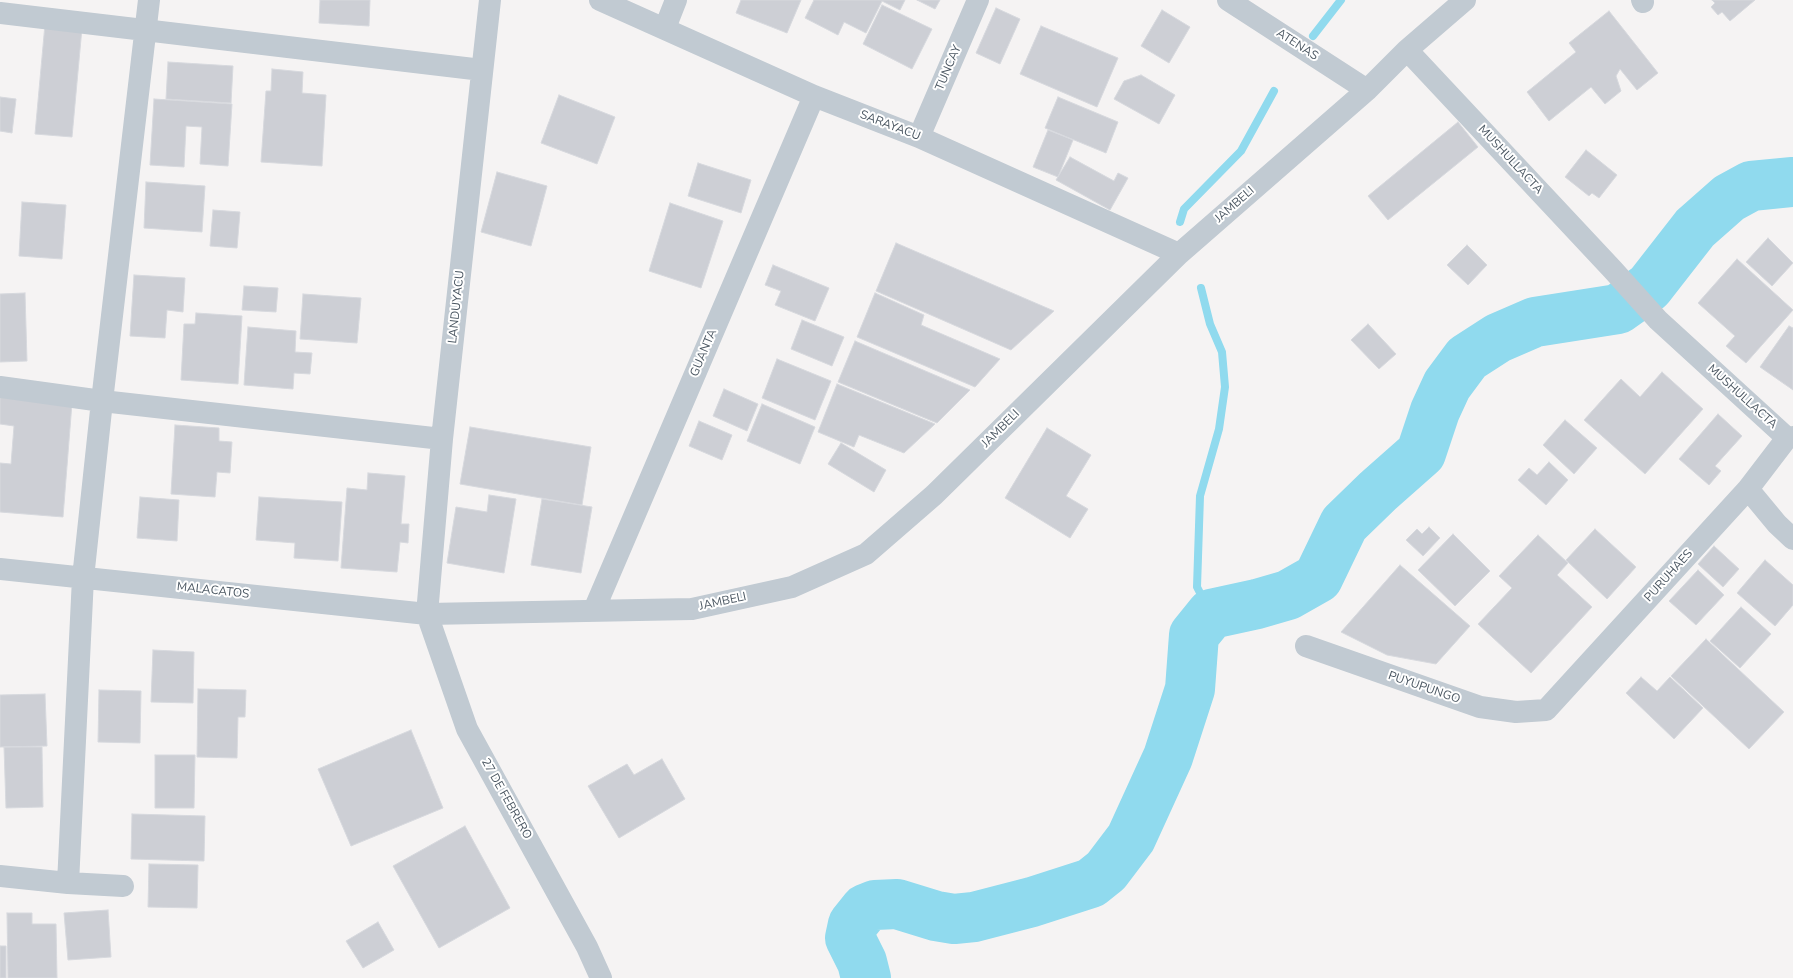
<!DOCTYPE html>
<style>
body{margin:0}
canvas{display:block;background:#f5f3f3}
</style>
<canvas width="1793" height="978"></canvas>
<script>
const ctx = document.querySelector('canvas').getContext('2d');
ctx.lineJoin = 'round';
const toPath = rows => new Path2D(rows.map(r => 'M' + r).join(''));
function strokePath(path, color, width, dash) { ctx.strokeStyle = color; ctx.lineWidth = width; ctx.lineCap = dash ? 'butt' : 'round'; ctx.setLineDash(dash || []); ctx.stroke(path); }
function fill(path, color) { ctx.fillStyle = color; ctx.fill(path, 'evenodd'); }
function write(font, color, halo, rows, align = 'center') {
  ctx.font = font + ' "Nunito Sans",sans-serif'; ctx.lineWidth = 4; ctx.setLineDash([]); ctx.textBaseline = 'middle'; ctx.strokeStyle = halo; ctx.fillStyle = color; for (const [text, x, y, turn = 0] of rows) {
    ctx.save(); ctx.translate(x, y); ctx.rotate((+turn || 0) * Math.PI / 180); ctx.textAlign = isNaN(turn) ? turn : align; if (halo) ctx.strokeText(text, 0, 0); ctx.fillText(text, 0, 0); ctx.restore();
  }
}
const stream = toPath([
 [1313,36,1341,0],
 [1180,222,1184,209,1241,151,1274,91],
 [1201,288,1210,324,1222,352,1225,387,1219,429,1200,496,1197,587,1211,614]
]);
const river = toPath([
 [866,978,862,962,850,938,853,924,865,909,875,905,897,904,936,916,954,919,974,917,1032,902,1091,883,1106,871,1131,838,1168,757,1190,689,1194,635,1211,614,1257,604,1288,595,1318,578,1344,524,1378,491,1421,453,1435,411,1447,385,1467,358,1498,338,1535,322,1618,309,1649,287,1695,228,1729,198,1751,186,1793,182]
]);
const building = toPath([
 [320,0,370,0,369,26,319,23,320,0],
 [741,0,801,0,787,33,736,13,741,0],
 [814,0,905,0,900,10,882,1,866,33,844,22,838,35,805,18,814,0],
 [917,0,940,0,935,9,917,0],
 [1712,0,1755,0,1730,21,1722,12,1718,15,1711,7,1715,3,1712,0],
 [882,5,932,29,912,69,863,44,882,5],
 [996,8,1020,19,1000,64,976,53,996,8],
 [1162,10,1190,27,1169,63,1141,46,1162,10],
 [1609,11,1658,73,1637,90,1620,69,1616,76,1621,91,1605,104,1591,87,1549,121,1527,92,1576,52,1569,43,1609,11],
 [45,24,82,28,72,137,35,134,45,24],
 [1041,26,1118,58,1097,107,1020,74,1041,26],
 [168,62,233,66,231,103,166,99,168,62],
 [272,69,303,72,302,93,326,95,322,166,261,162,266,91,271,91,272,69],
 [1141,75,1175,95,1159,124,1114,99,1124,81,1141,75],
 [559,95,615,117,597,164,541,143,559,95],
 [0,97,16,99,12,133,0,131,0,97],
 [1058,97,1118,122,1106,153,1045,128,1058,97],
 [154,99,232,104,228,166,200,164,202,127,186,126,184,167,150,165,154,99],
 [1458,122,1478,147,1388,220,1368,196,1458,122],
 [1048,130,1073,140,1058,177,1033,167,1048,130],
 [1586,150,1617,175,1599,198,1592,193,1589,196,1565,177,1586,150],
 [1070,157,1114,181,1118,173,1128,178,1110,210,1056,180,1070,157],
 [698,163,751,180,741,213,688,196,698,163],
 [497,172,547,186,531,246,481,232,497,172],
 [146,182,205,186,202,232,144,228,146,182],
 [22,202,66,205,62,259,19,256,22,202],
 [670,203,723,221,701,288,649,271,670,203],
 [213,210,240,212,237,248,210,246,213,210],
 [1768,238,1793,263,1772,286,1746,262,1768,238],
 [896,243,1054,311,1011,350,876,291,896,243],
 [1467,245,1487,265,1468,285,1447,265,1467,245],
 [1737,259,1793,310,1746,363,1726,346,1735,336,1698,303,1737,259],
 [773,265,829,288,815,321,775,305,781,291,765,285,773,265],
 [134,275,185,278,183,312,167,310,165,338,130,336,134,275],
 [244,286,278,288,276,312,242,310,244,286],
 [25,293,27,361,0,362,0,294,25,293],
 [875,293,924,315,921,325,1000,359,975,387,857,337,875,293],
 [303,294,361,298,357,343,300,339,303,294],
 [196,313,242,316,238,384,181,380,184,324,195,324,196,313],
 [802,320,844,337,832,366,791,349,802,320],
 [1368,324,1396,354,1379,369,1351,340,1368,324],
 [1789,326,1793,328,1793,390,1760,367,1789,326],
 [248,327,296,331,295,352,312,353,310,374,294,373,293,389,244,385,248,327],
 [855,341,970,390,937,423,838,382,855,341],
 [777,359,831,381,815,420,762,398,777,359],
 [1662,372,1703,409,1645,474,1584,420,1621,379,1640,397,1662,372],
 [837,384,935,424,904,453,859,435,854,447,818,432,837,384],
 [724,389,758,404,747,431,713,416,724,389],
 [0,397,72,403,63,517,0,512,0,463,11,464,14,426,0,424,0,397],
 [762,404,815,427,800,464,747,441,762,404],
 [1718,414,1742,436,1715,466,1721,471,1709,485,1679,459,1718,414],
 [1565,420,1597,448,1574,474,1543,445,1565,420],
 [699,421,732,435,722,460,689,446,699,421],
 [175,425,219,428,219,441,232,442,230,473,217,472,215,497,171,494,175,425],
 [470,427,591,447,582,505,460,484,470,427],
 [1047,428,1091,455,1066,496,1088,509,1070,538,1005,498,1047,428],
 [841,443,886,470,874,492,828,464,841,443],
 [1549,462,1568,480,1546,505,1518,480,1529,468,1537,475,1549,462],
 [368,473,405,476,401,524,409,524,408,543,400,542,397,572,341,568,347,488,367,490,368,473],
 [489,495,516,499,504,573,447,563,456,507,487,512,489,495],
 [140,497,179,500,177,541,137,538,140,497],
 [259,497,342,502,338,561,294,558,295,543,256,540,259,497],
 [542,499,592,507,581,573,531,565,542,499],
 [1429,527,1440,538,1423,556,1406,540,1417,529,1422,534,1429,527],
 [1595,529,1636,567,1607,599,1566,560,1595,529],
 [1453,534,1490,571,1455,606,1418,570,1453,534],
 [1538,535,1568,563,1557,575,1592,607,1531,673,1478,624,1512,588,1499,576,1538,535],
 [1714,546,1739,569,1723,587,1698,564,1714,546],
 [1765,560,1793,585,1793,605,1775,626,1737,593,1765,560],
 [1400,565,1470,626,1436,664,1387,655,1341,632,1400,565],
 [1698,570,1724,595,1696,625,1669,601,1698,570],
 [1741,607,1771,634,1740,668,1710,641,1741,607],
 [1706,639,1784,712,1749,749,1671,676,1706,639],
 [153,650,194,652,193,703,151,702,153,650],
 [1641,677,1657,691,1670,677,1703,708,1674,739,1626,693,1641,677],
 [198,689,246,690,245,717,238,717,237,758,197,757,198,689],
 [99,690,141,691,140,743,98,742,99,690],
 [45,694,47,746,0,747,0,695,45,694],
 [411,730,443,808,351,846,318,769,411,730],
 [4,747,42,747,43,807,6,808,4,747],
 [155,755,195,755,194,808,155,808,155,755],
 [662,759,685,799,619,838,588,786,627,764,634,775,662,759],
 [132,814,205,816,204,861,131,859,132,814],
 [465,826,510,908,439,948,393,866,465,826],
 [149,864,198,865,197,908,148,907,149,864],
 [108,910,111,957,68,960,64,913,108,910],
 [7,913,32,913,32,924,56,924,57,978,8,978,7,913],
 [378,922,394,950,363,968,346,941,378,922],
 [0,946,6,946,6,978,0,978,0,946]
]);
const minor = toPath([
 [490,0,442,439,427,614,467,729,587,947,601,978],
 [600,0,814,96,919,137,1179,254],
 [1228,0,1367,90],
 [1642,0,1643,2],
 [0,13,482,70],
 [665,28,676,0],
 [1407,50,1613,270,1658,320,1787,438,1793,437],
 [919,137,978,0],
 [0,387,102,401,442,439],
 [1748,489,1777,524,1793,539],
 [0,569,427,614,692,609,792,587,866,554,934,495,1179,254,1367,90,1407,50,1465,0],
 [594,610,814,96],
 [1306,646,1480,707,1516,712,1546,710,1748,489,1787,438],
 [0,876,68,883,123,886],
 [68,883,83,578,102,401,149,0]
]);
const streetNames = [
 ["ATENAS",1297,45,33],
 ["TUNCAY",949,68,-67],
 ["SARAYACU",890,126,21],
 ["MUSHULLACTA",1510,160,47],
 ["JAMBELI",1235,205,-41],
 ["LANDUYACU",457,307,-84],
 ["GUANTA",704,353,-67],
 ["MUSHULLACTA",1742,397,42],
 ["JAMBELI",1001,429,-45],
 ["PURUHAES",1669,576,-48],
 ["MALACATOS",213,591,6],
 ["JAMBELI",723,602,-12],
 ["PUYUPUNGO",1424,688,19],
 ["27 DE FEBRERO",506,799,61]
];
strokePath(stream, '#90daee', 8);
strokePath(river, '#90daee', 50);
fill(building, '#cdcfd5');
strokePath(building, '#d7d9de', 1);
strokePath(minor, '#c1cad2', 22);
write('12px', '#4a5661', '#fff', streetNames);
</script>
